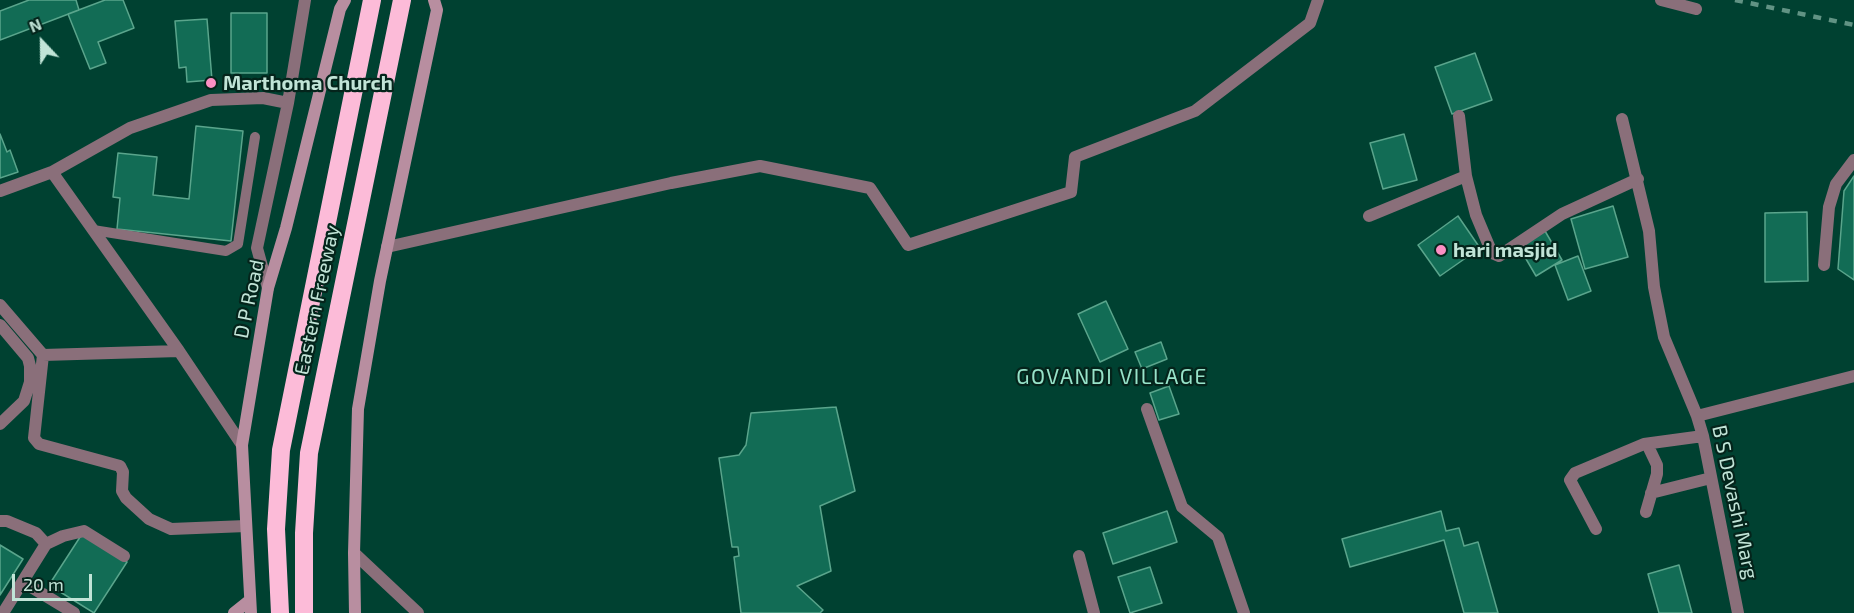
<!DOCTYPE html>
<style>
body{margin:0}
#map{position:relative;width:1854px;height:613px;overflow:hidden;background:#004131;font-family:"Exo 2",sans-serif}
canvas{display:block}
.north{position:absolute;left:12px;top:12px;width:60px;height:60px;-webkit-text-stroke:4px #04241b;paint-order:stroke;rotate:338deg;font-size:16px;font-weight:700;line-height:24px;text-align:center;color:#c1e4d7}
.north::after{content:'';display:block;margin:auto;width:21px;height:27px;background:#c1e4d7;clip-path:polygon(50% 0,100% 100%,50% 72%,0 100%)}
.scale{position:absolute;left:12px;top:574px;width:80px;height:27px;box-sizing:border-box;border:3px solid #c1e4d7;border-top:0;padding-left:8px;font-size:18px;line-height:21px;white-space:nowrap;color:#c1e4d7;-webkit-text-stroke:4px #04241b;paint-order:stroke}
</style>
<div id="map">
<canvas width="1854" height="613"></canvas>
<div class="north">N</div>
<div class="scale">20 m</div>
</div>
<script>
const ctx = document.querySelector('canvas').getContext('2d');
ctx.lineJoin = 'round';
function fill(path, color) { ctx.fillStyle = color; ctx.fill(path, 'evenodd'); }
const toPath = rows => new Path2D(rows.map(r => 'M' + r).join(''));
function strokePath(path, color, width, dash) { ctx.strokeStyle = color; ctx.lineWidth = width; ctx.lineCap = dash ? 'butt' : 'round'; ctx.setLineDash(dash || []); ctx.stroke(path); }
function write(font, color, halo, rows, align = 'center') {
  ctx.font = font + ' "Exo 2",sans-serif'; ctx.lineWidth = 4.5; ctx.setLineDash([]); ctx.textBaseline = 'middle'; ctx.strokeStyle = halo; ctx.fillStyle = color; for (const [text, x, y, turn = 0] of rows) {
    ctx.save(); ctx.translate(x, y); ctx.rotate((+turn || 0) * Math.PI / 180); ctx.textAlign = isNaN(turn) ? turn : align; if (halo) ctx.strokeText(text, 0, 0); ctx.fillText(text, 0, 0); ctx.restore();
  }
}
const building = toPath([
 [29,0,76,0,79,10,0,40,0,11,29,0],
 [105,0,123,0,134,28,98,42,106,63,90,69,68,14,105,0],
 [231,13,267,13,267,73,231,73,231,13],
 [207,19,212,80,187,82,186,67,179,68,175,21,207,19],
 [1475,53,1492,100,1452,114,1435,67,1475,53],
 [196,126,243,131,231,241,117,229,120,198,113,197,118,153,157,157,153,195,189,199,196,126],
 [0,134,7,152,10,150,18,172,0,178,0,134],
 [1404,134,1417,180,1383,189,1370,143,1404,134],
 [1854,176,1854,280,1838,269,1844,191,1854,176],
 [1613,206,1628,257,1585,269,1571,219,1613,206],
 [1807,212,1808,281,1765,282,1765,213,1807,212],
 [1458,216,1480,248,1440,276,1418,245,1458,216],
 [1545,231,1562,260,1536,276,1519,247,1545,231],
 [1578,256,1591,291,1568,300,1555,265,1578,256],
 [1106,301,1128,349,1100,362,1078,314,1106,301],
 [1161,342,1167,359,1142,369,1135,352,1161,342],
 [1169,386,1179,414,1159,420,1150,393,1169,386],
 [836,407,855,491,820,506,831,571,797,586,823,610,820,613,741,613,734,557,739,556,738,547,732,547,719,458,739,455,746,445,751,413,836,407],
 [1167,511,1177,542,1113,564,1103,533,1167,511],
 [1441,511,1446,531,1459,528,1464,546,1478,542,1498,613,1464,613,1444,540,1350,567,1342,539,1441,511],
 [82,534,127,562,94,613,49,585,82,534],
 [0,545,23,559,0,595,0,545],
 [1679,565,1692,613,1659,613,1648,574,1679,565],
 [1150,567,1162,603,1130,613,1118,577,1150,567]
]);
const lane = toPath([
 [93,230,226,251,238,244,255,137]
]);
const street = toPath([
 [1661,0,1696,9],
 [288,103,305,0],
 [1459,116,1466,176],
 [1622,119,1649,231,1654,287,1664,337,1697,416],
 [52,172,130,128,211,100,263,98,288,103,257,248,268,288],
 [0,191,52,172,179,351,242,445],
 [1369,216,1466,176,1476,215,1492,253,1499,256,1562,214,1638,179],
 [387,247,671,183,760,166,870,188,908,245,1071,192,1075,157,1195,111,1310,23,1318,0],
 [1824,265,1829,207,1836,184,1854,160],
 [0,305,43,355,34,438,39,444,120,466,123,472,122,491,126,498,149,519,171,529,246,526],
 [0,325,28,358,30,366,30,382,24,401,0,424],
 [43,355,179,351],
 [1147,409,1182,507,1218,537,1244,613],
 [1651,493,1711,478],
 [1646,512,1657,474,1657,465,1647,444],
 [0,521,7,521,36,533,46,544],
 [1596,529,1570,480,1575,473,1644,444,1703,436],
 [354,553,418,613],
 [1079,556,1094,613],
 [23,582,74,613],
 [3,613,46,544,63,536,84,531,124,556],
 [1738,613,1703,436,1697,416,1854,376]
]);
const secondary = toPath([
 [234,613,249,601],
 [251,613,242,445,268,288,286,228,340,9,345,0],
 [355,613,354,553,358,409,380,281,437,10,434,0]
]);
const highway = toPath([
 [280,613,276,529,281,450,372,0],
 [304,613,304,533,309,453,402,0]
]);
const rail = toPath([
 [1735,0,1854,25]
]);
const markers = [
 [211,83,6,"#fb8fc3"],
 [1441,250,6,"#fb8fc3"]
];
const poiNames = [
 ["Marthoma Church",223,83],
 ["hari masjid",1453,250]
];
const streetNames = [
 ["D P Road",249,299,-78],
 ["Eastern Freeway",317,300,-78],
 ["B S Devashi Marg",1735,502,78]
];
const neighbourhoodNames = [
 ["GOVANDI VILLAGE",1112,377]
];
fill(building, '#126c55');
strokePath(building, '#5aa58c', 1.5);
strokePath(lane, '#8a6f7a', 10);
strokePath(street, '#8a6f7a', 12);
strokePath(secondary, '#b88ea0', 12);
strokePath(highway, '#fcbbd8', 18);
strokePath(rail, '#619384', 4.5, [8, 8]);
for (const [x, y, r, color] of markers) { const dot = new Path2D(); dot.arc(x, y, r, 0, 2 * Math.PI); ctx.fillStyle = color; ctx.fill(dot); strokePath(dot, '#04241b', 2); }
write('bold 20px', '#c1e4d7', '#04241b', poiNames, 'left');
write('20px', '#c1e4d7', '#04241b', streetNames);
ctx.letterSpacing = '1.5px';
write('21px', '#97e3c9', '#04241b', neighbourhoodNames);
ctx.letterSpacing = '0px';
</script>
